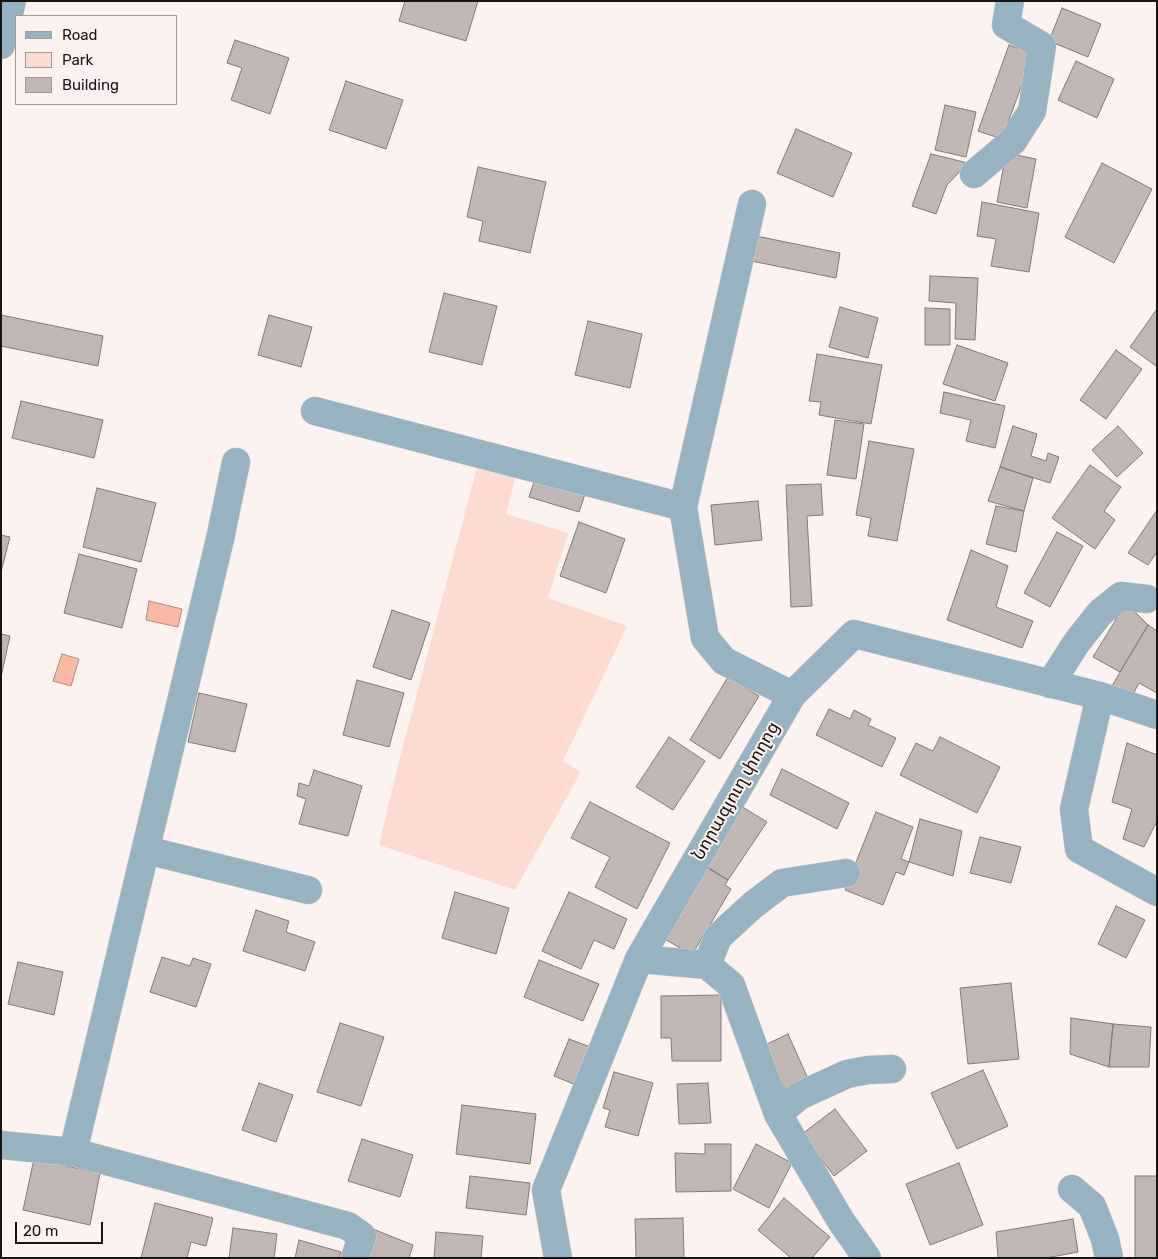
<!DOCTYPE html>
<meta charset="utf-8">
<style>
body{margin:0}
#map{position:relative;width:1158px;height:1259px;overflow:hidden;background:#fcf2ef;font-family:Rubik,sans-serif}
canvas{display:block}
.frame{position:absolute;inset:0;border:2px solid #191514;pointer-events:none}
.legend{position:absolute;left:15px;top:15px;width:162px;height:90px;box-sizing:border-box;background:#fcf2ef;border:1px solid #a19a97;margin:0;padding:6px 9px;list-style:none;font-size:15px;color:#191514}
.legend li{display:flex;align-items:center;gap:10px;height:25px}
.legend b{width:25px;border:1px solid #a19a97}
.scale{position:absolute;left:15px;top:1222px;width:88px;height:22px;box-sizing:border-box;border:2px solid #191514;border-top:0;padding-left:6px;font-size:15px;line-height:18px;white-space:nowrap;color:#191514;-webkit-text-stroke:4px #fcf2ef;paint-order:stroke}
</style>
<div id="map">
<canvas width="1158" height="1259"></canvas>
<div class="frame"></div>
<ul class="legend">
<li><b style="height:6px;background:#97b2c0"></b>Road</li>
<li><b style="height:14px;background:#fcdcd2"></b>Park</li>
<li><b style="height:14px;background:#c0b7b4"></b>Building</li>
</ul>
<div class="scale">20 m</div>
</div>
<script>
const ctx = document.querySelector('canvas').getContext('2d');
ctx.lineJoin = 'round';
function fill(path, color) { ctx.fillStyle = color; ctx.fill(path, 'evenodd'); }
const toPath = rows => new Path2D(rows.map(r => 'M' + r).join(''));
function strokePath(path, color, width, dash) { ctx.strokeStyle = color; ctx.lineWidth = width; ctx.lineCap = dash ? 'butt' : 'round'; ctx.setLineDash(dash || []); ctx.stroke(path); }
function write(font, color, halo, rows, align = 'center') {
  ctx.font = font + ' Rubik,"Noto Sans Armenian",sans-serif'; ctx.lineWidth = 4; ctx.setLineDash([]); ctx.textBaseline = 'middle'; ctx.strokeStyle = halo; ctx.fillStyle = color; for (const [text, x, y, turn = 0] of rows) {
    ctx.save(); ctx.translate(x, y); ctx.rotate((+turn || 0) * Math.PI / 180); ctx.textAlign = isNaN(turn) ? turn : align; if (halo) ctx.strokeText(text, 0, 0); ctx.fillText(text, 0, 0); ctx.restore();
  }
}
const green = toPath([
 [480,456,518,469,506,514,568,533,548,598,627,626,563,761,581,772,515,890,379,845,398,765]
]);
const water = toPath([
 [149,601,182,609,178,627,146,620,149,601],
 [62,654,79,659,71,686,53,681,62,654]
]);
const building = toPath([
 [405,1,478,1,466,41,399,21,405,1],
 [1062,8,1101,24,1088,57,1049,41,1062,8],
 [235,40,289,58,270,114,231,100,242,68,227,63,235,40],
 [1009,45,1033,54,1002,139,978,131,1009,45],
 [1076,61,1114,79,1097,118,1058,100,1076,61],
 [346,81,403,100,386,149,329,130,346,81],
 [945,105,976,112,966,157,935,150,945,105],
 [796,129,852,153,833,197,777,173,796,129],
 [1006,153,1036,159,1027,208,997,202,1006,153],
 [931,154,968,163,947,185,936,214,912,206,931,154],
 [1102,163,1152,189,1114,263,1065,237,1102,163],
 [478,167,546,182,530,253,479,241,483,221,467,217,478,167],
 [982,202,1039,213,1029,272,991,266,996,239,977,236,982,202],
 [756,236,840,253,836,278,751,261,756,236],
 [930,276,978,278,975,340,955,339,956,303,929,301,930,276],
 [444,293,497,306,482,365,429,352,444,293],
 [840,307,878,318,868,358,829,347,840,307],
 [925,308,950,309,950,345,925,345,925,308],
 [1157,309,1157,365,1156,366,1130,347,1157,309],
 [1,315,103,336,98,366,1,346,1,315],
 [269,315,312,327,301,367,258,355,269,315],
 [588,321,642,334,630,388,575,375,588,321],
 [957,345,1008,363,995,401,943,384,957,345],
 [1116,350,1142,369,1106,419,1080,400,1116,350],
 [817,354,882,365,871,424,819,415,821,402,809,401,817,354],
 [944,392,1005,406,995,448,966,441,971,420,940,413,944,392],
 [21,401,103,420,94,458,12,438,21,401],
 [835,420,864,424,856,479,827,475,835,420],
 [1013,426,1037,434,1031,456,1046,461,1048,453,1059,457,1050,483,1000,467,1013,426],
 [1118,426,1143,453,1117,477,1092,450,1118,426],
 [869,441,914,449,897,541,868,536,871,518,856,515,869,441],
 [1090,465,1121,487,1104,511,1115,520,1095,549,1052,518,1090,465],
 [1000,467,1033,478,1024,511,988,501,1000,467],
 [538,470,588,485,579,512,529,497,538,470],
 [821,484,823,515,807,516,812,606,791,607,786,485,821,484],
 [97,488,156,503,141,562,83,547,97,488],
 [758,501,762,540,715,545,711,505,758,501],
 [996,506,1024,511,1016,552,986,544,996,506],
 [1157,510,1157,552,1148,565,1128,553,1157,510],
 [579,522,625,539,606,593,560,576,579,522],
 [1057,532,1083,546,1050,607,1024,593,1057,532],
 [1,535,10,537,1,572,1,535],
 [971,550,1008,566,996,607,1033,621,1022,648,947,620,971,550],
 [79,554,137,569,122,628,64,613,79,554],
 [1126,603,1148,625,1120,672,1093,657,1126,603],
 [392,610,430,623,411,680,373,667,392,610],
 [1148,625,1157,631,1157,693,1139,683,1132,696,1109,691,1148,625],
 [1,634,10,636,1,677,1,634],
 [728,677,759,696,720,759,690,740,728,677],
 [357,680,404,693,389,747,343,735,357,680],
 [199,693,247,704,235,752,188,742,199,693],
 [829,709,850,719,854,710,871,719,868,725,896,738,882,767,816,735,829,709],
 [669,737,705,761,673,810,636,787,669,737],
 [940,737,1000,767,977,813,900,775,916,743,933,751,940,737],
 [1127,743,1157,755,1157,821,1144,847,1123,839,1132,809,1112,802,1127,743],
 [782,769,849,803,837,829,770,795,782,769],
 [314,770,362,786,348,836,299,824,306,799,297,796,299,783,309,786,314,770],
 [590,802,670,843,637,909,595,887,610,857,571,838,590,802],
 [741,806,767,822,728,880,703,864,741,806],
 [876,812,913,827,901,859,909,862,904,875,896,872,883,905,845,890,876,812],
 [920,819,962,831,953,876,909,862,920,819],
 [980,837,1021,847,1011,883,970,873,980,837],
 [706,867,728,880,725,885,731,889,692,955,663,938,706,867],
 [455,892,509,908,496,954,442,938,455,892],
 [569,892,627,919,614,949,594,940,581,969,542,951,569,892],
 [1116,906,1145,920,1126,958,1098,944,1116,906],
 [256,910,289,921,286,932,315,942,305,971,243,951,256,910],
 [162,957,190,966,193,958,211,964,196,1007,150,992,162,957],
 [539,960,599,984,583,1021,524,997,539,960],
 [18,962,63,972,54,1015,8,1004,18,962],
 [1011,983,1019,1059,968,1064,960,988,1011,983],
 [721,995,721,1061,672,1061,671,1038,661,1038,661,996,721,995],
 [1071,1018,1113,1024,1109,1067,1070,1054,1071,1018],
 [340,1023,384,1037,361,1106,317,1092,340,1023],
 [1113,1024,1151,1027,1149,1067,1109,1067,1113,1024],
 [788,1034,809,1081,786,1092,765,1045,788,1034],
 [569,1039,596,1049,581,1087,554,1076,569,1039],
 [983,1070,1008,1126,957,1149,931,1093,983,1070],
 [614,1072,653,1083,638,1136,605,1127,610,1110,603,1108,614,1072],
 [259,1083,293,1095,276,1142,242,1130,259,1083],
 [708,1083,711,1123,679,1124,677,1084,708,1083],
 [462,1105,536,1114,530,1164,456,1154,462,1105],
 [835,1109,867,1151,834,1176,802,1134,835,1109],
 [362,1139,413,1155,400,1197,348,1181,362,1139],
 [705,1144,731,1144,731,1191,676,1192,675,1153,705,1154,705,1144],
 [756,1144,792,1163,769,1208,733,1189,756,1144],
 [34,1159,100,1173,90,1225,23,1210,34,1159],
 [959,1163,983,1225,930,1245,906,1184,959,1163],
 [470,1176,530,1183,526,1215,466,1208,470,1176],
 [1135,1176,1157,1176,1157,1258,1135,1258,1135,1176],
 [784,1198,830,1237,812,1258,791,1258,758,1230,784,1198],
 [155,1203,213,1218,206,1246,191,1242,187,1258,141,1258,155,1203],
 [683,1218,684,1258,636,1258,635,1219,683,1218],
 [1073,1219,1078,1252,1046,1258,998,1258,996,1232,1073,1219],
 [233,1228,277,1234,274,1258,229,1258,233,1228],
 [373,1229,413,1245,409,1258,362,1258,373,1229],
 [436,1232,483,1236,481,1258,434,1258,436,1232],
 [299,1240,341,1252,339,1258,295,1258,299,1240]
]);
const minor = toPath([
 [1,45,12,1],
 [974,174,1013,141,1032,111,1042,46,1006,25,1010,1],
 [752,204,683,507,705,638,724,661,792,695],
 [315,411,683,507],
 [1050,684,1077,642,1100,613,1121,596,1147,599],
 [1100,696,1074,809,1079,849,1157,892],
 [146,850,308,890],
 [639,959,707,965,731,985,778,1114,841,1221,867,1258],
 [707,965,718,937,753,905,782,883,846,873],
 [778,1114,799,1096,847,1074,868,1070,892,1069],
 [1,1145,73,1152,348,1226,362,1236,355,1258],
 [73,1152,220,539,236,462],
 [1072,1189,1092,1206,1105,1239,1109,1258],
 [558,1258,546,1190,639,959,792,695,854,634,1100,696,1157,715]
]);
const streetNames = [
 ["Նորագյուղ փողոց",736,791,-60]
];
fill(green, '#fcdcd2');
fill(water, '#f9b9a5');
strokePath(water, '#b6887a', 1);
fill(building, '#c0b7b4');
strokePath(building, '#837a77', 1);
strokePath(minor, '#d8cfcc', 29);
strokePath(minor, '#97b2c0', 28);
write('18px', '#191514', '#fcf2ef', streetNames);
</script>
